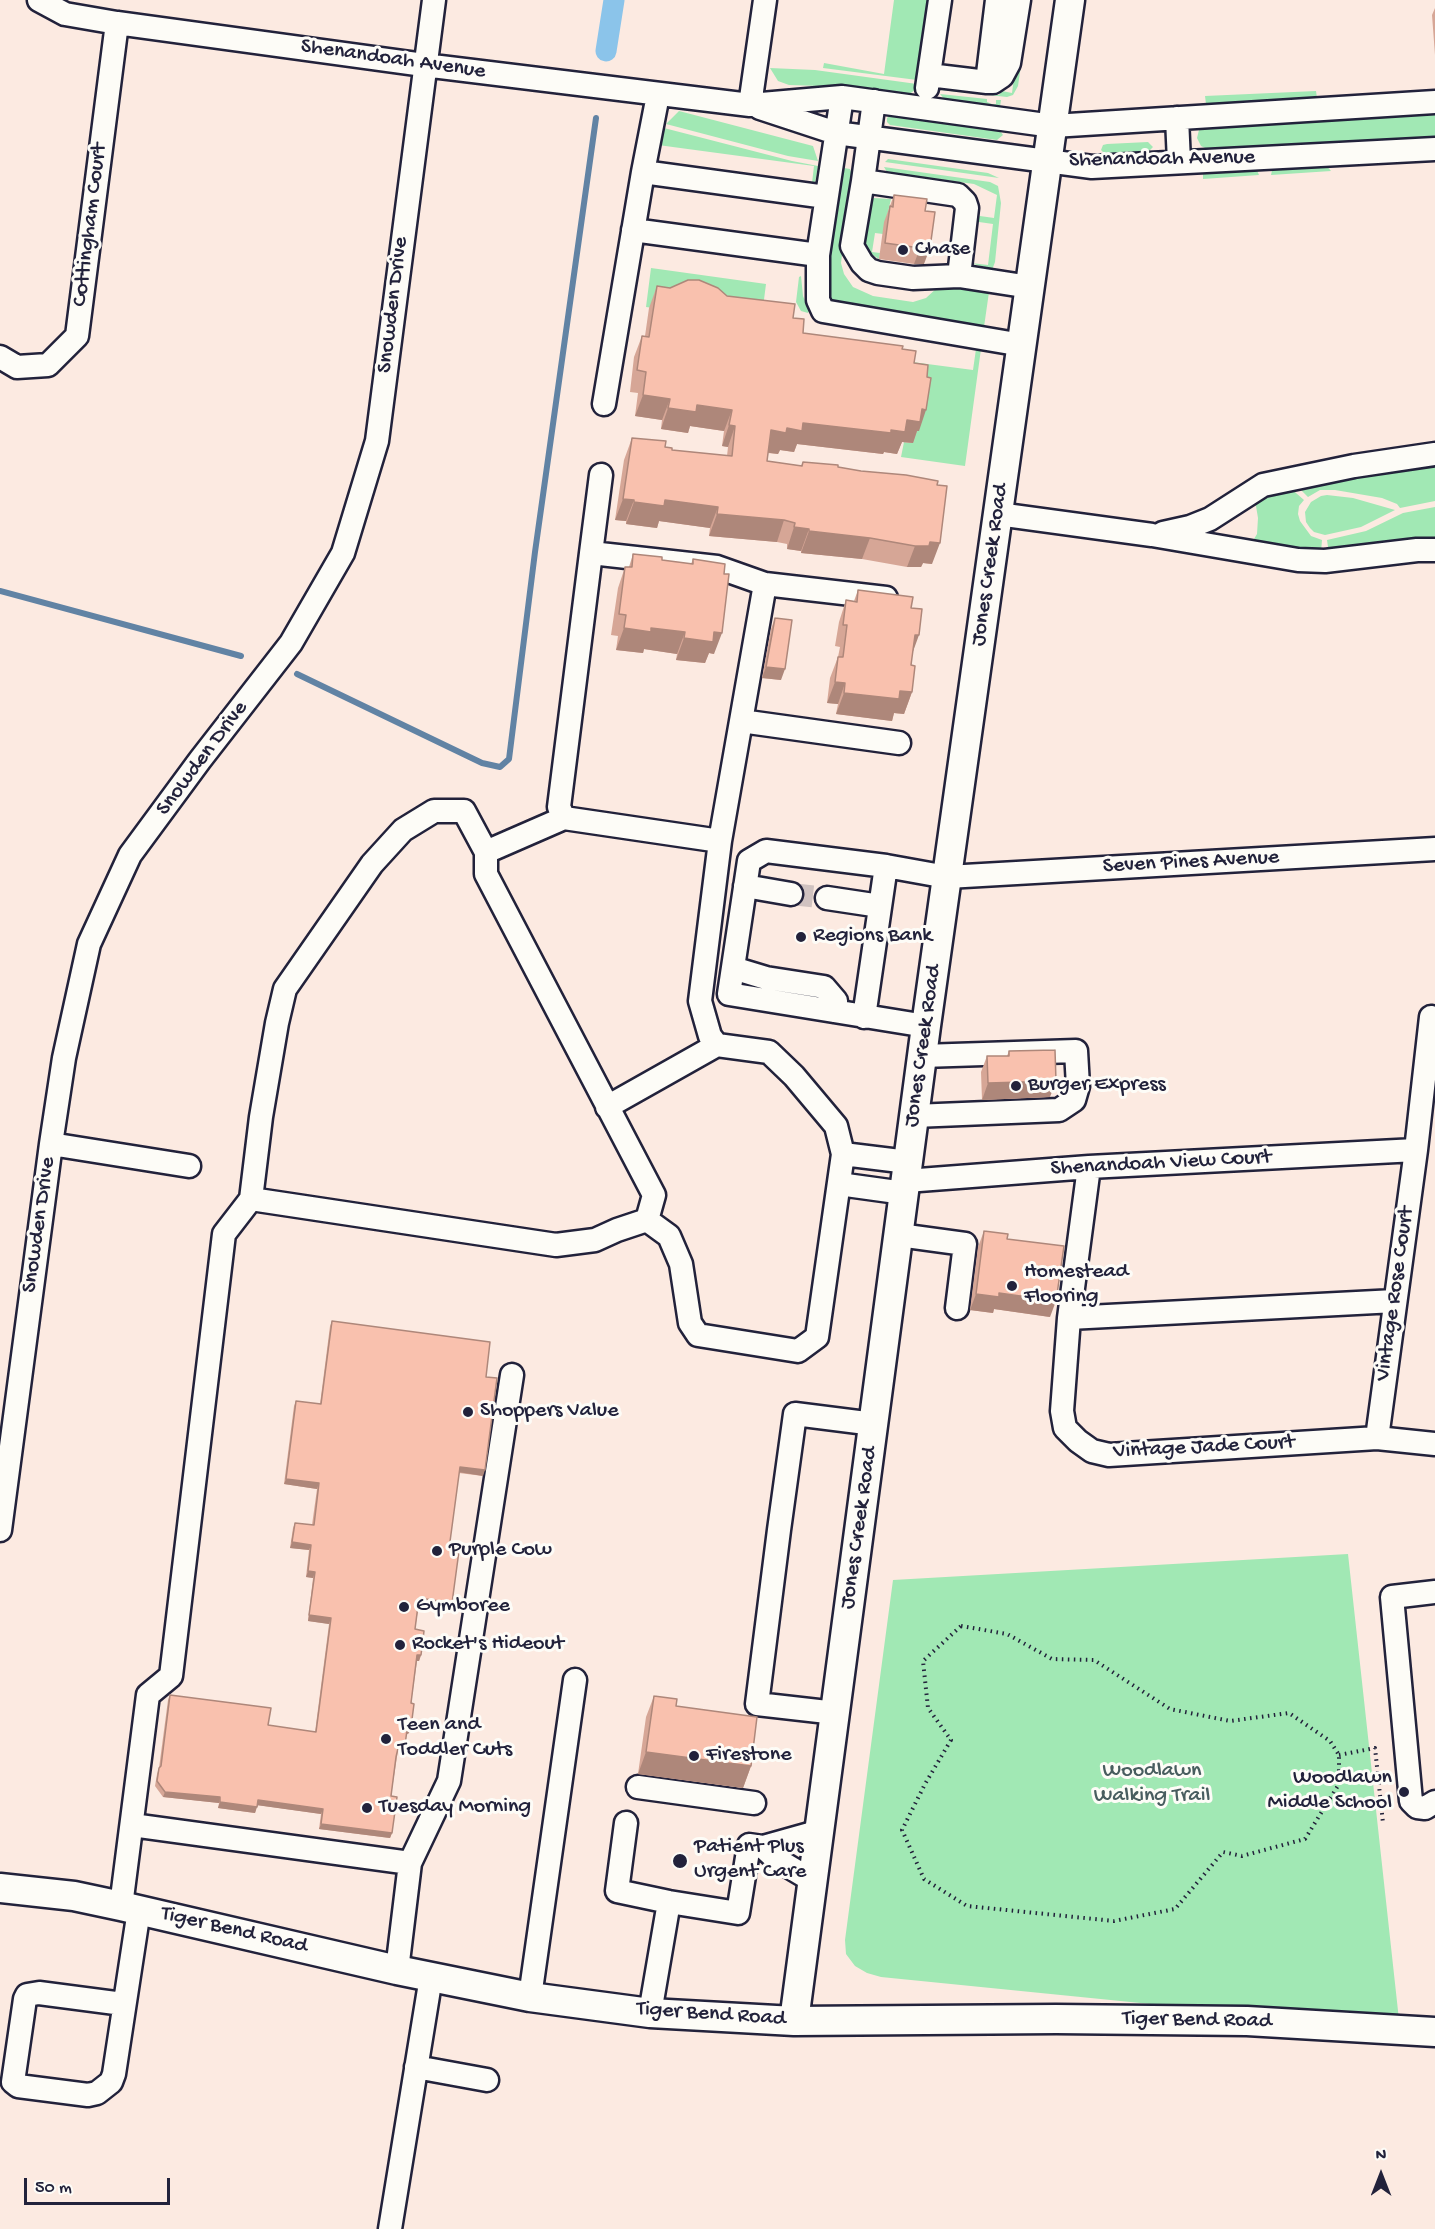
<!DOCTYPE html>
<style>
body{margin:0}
#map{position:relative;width:1435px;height:2229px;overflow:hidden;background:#fceae1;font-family:"Gochi Hand",sans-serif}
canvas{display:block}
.north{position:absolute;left:1351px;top:2145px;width:60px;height:60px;-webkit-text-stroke:4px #fdfcf7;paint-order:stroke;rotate:0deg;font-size:16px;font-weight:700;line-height:24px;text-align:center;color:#22223b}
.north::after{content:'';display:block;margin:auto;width:21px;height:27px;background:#22223b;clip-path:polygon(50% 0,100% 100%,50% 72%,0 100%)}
.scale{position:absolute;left:24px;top:2178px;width:146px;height:27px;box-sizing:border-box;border:3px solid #22223b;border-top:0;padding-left:8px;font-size:18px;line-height:21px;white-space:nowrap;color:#22223b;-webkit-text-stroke:4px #fdfcf7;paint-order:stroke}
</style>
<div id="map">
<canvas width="1435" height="2229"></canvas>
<div class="north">N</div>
<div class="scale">50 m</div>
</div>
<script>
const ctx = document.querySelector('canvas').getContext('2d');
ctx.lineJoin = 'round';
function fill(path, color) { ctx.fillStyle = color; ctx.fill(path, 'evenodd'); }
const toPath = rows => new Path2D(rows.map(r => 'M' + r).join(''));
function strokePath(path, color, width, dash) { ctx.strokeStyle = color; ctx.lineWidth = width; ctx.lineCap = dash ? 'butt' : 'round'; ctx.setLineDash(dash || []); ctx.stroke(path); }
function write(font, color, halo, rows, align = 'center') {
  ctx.font = font + ' "Gochi Hand",sans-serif'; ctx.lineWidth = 6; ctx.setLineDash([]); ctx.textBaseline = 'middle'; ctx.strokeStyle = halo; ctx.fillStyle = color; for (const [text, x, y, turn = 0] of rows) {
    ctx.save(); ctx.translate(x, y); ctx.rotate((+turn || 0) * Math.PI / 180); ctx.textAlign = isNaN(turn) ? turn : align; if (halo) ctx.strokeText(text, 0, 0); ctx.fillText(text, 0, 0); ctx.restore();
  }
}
const green = toPath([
 [894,0,929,0,917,80,823,68,824,63,884,74],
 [1028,17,1018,86,1013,95,1007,97,940,90,942,87,970,88,972,92,999,95,1002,91,1012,93,1021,23],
 [770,68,815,70,917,84,915,90,908,95,850,87,789,85,778,81],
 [1316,91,1317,98,1206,104,1205,96],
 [940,94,987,99,987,102,992,104,996,104,996,100,1001,100,1000,107,1006,108,946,101],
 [679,111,813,146,818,161,788,156,666,124],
 [1435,112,1435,137,1209,150,1201,146,1197,138,1199,130,1202,127],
 [892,114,998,128,1003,135,997,140,890,125,887,122,887,118],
 [664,128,792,161,818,166,815,183,812,183,814,166,658,145],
 [1148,142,1153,147,1147,153,1106,155,1101,150,1103,145,1107,144],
 [888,159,988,173,999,178,885,162],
 [1325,164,1331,171,1271,175,1273,166],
 [884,167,990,182,998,186,1001,203,995,262,992,270,971,263,988,265,993,224,979,222,976,219,980,216,994,218,997,195,974,184,887,172],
 [844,168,850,169,852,175,841,263,844,274,853,287,873,296,913,302,926,298,938,287,947,283,989,292,984,327,841,307,830,301,825,283],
 [1256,168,1259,175,1203,179,1203,171],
 [874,198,891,199,883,234,875,233,872,252,880,253,879,259,871,254,865,242,870,203],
 [651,268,766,284,761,323,646,307],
 [801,276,803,296,809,311,808,313,801,311,796,302,799,277],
 [976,349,981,349,965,466,901,457,904,442,912,443,914,431,919,431,836,352,973,370],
 [1435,461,1435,501,1400,508,1397,504,1382,498,1335,490,1320,490,1308,497,1299,488],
 [1288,486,1304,500,1299,506,1298,514,1300,521,1311,536,1322,540,1321,552,1260,544,1254,539,1257,534,1258,518,1256,506,1253,502,1260,495],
 [1327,495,1353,498,1395,510,1361,527,1325,535,1314,532,1310,528,1306,522,1305,512,1311,502,1321,496],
 [1435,507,1435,541,1331,552,1328,547,1327,540,1366,531,1403,513],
 [1348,1554,1400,2029,881,1977,867,1973,855,1966,846,1954,845,1940,893,1580]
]);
const stream = toPath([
 [0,591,241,656],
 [297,674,482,763,500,767,509,759,535,552,596,118]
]);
const canal = toPath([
 [606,51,614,0]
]);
const minorTunnel = toPath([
 [791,894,827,898]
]);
const path = toPath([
 [961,1626,1007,1634,1052,1659,1094,1660,1170,1709,1230,1721,1289,1713,1330,1741,1339,1755,1339,1784,1305,1839,1242,1856,1223,1852,1175,1909,1114,1921,967,1906,924,1879,902,1830,925,1784,951,1740,928,1708,923,1661,961,1626],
 [1339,1755,1375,1748,1383,1823]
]);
const minor = toPath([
 [39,0,65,14,117,23,424,65,750,105,842,97,1053,126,1435,102],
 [929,75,987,82,997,0],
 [987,82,993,82,1002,76,1009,63,1019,0],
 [927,88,940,0],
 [842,97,818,255,818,300,823,311,1022,345],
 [874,101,863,181,958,195,965,202,967,208,959,276,1030,287],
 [750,105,765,0],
 [760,108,836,133,1092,167,1435,149],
 [1177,118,1179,162],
 [643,172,826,197],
 [863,181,852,246,862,263,869,270,878,273,913,278,959,276],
 [633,230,818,255],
 [0,357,17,367,48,365,77,336,117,23],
 [604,404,643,172,658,95],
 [601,475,591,553,717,567,765,584,720,841,700,1001,710,1036,717,1045,769,1052,794,1076,836,1126,843,1154,817,1337,798,1351,698,1335,690,1323,681,1264,669,1236,647,1220],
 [998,514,1152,535,1298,560,1325,561,1417,550,1435,550],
 [1163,533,1190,527,1210,519,1263,485,1354,466,1435,454],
 [591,553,559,807,564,818,720,841],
 [765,584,886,598],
 [741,721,899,743],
 [745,886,791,894],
 [827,898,880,906],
 [733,968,766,978,824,987,836,1001,834,1011],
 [864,1017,886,866],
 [926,1026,729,994,749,861,766,851,886,866,947,877,1435,849],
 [607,1107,717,1045],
 [914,1116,1059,1110,1074,1100,1078,1086,1076,1051,922,1056],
 [51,1144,189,1166],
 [843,1154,908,1162],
 [1089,1167,1069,1318,1062,1411,1065,1428,1078,1441,1092,1451,1109,1455,1377,1438,1435,1444],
 [906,1181,1089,1167,1416,1150],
 [839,1184,904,1193],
 [251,1199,556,1245,595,1240,617,1230,647,1220,654,1195,486,874,486,852],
 [899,1235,965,1244,957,1308],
 [1069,1318,1395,1301],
 [1377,1438,1416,1150,1431,1017],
 [0,1530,51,1144,64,1058,89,944,130,855,200,760,291,643,343,553,377,441,434,0],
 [1435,1592,1392,1597,1411,1801,1417,1807,1425,1808,1435,1802],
 [836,1713,757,1704,779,1530,795,1414,874,1424],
 [638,1787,754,1803],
 [626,1823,617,1891,669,1902,738,1913,749,1845,763,1847,820,1831],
 [132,1825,410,1863,397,1970],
 [763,1847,776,1859,813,1881],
 [410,1863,449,1781,512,1375],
 [121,1906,148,1695,171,1676,224,1234,251,1199,261,1117,277,1023,285,989,372,864,403,830,434,811,464,811,486,852,564,818],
 [530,1997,575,1680],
 [123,2004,39,1993,27,1995,25,1999,13,2082,18,2086,88,2095,97,2093,111,2082,114,2074,139,1910],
 [650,2013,669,1902],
 [416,2067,487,2080],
 [390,2229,431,1977]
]);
const major = toPath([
 [0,1888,74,1896,121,1906,397,1970,530,1997,650,2013,794,2021,1056,2019,1247,2021,1435,2032],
 [794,2021,926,1026,1070,0]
]);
const wall = toPath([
 [1435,8,1435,55,1432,15],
 [894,195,925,211,924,264,914,264,879,259,884,222],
 [657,286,727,296,793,318,803,333,902,349,914,363,919,431,917,431,913,443,902,442,897,454,884,452,883,454,797,444,794,452,780,450,778,454,768,453,767,461,801,466,803,462,861,471,932,564,923,563,921,567,907,567,862,559,801,553,801,551,787,549,787,544,777,542,709,536,710,528,659,521,657,528,626,524,626,521,615,520,624,460,632,438,665,447,672,450,727,456,728,447,722,446,724,431,690,426,688,433,661,429,662,420,635,416,638,393,630,392,634,357,642,336,645,336,649,308],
 [633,554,662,560,691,564,693,559,714,654,709,653,705,663,676,660,677,654,644,649,643,653,616,650,618,636,611,635,618,588,625,567,629,567],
 [858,590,911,608,912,653,911,665,912,692,904,714,894,713,892,721,836,714,838,704,827,703,830,678,838,657,840,647,835,646,839,622,846,600,854,601],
 [775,618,781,680,762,678,771,629],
 [1009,1051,1050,1097,982,1100,981,1072,987,1056,1007,1056],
 [984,1231,1007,1239,1050,1317,994,1309,993,1313,970,1310,978,1247],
 [332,1321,486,1377,483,1476,459,1473,449,1549,452,1603,450,1608,419,1604,415,1629,421,1655,419,1661,417,1661,411,1703,411,1727,409,1733,406,1735,403,1750,398,1750,391,1796,392,1833,390,1838,319,1829,321,1814,257,1805,255,1813,218,1808,219,1803,163,1797,155,1786,157,1774,159,1768,168,1700,170,1695,268,1725,315,1732,329,1624,308,1621,313,1578,306,1577,309,1550,290,1548,293,1528,295,1523,312,1525,317,1489,284,1484,294,1406,296,1401,320,1404,330,1326],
 [654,1696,751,1766,743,1788,638,1774,646,1717]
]);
const shadedWall = toPath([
 [920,248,930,248,924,264,914,264],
 [643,395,670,399,662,420,635,416],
 [697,405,732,410,724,431,690,426,688,433,661,429,668,408],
 [922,409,926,410,919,431,917,431,913,443,902,442,897,454,884,452,883,454,797,444,794,452,780,450,778,454,763,452,771,430,787,428,803,423,891,430],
 [729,425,735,426,728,447,722,446],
 [623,499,634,500,626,521,615,520],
 [665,500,718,507,710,528,659,521,657,528,626,524,634,502],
 [717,514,784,520,777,542,709,536],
 [794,527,809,529,801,551,787,549],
 [809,531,870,538,862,559,801,553],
 [930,542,940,543,932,564,923,563,921,567,907,567,915,546],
 [624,628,651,628,685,632,677,654,644,649,643,653,616,650],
 [714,632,722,633,714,654,709,653,705,663,676,660,684,638],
 [915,635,919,635,911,657],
 [766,667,785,669,781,680,762,678],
 [835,682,845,683,838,704,827,703],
 [900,691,912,692,904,714,894,713,892,721,836,714,844,693],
 [1056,1081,1050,1097,982,1100,988,1083],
 [999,1293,1056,1301,1050,1317,994,1309,993,1313,970,1310,976,1294],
 [460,1467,485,1470,483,1476,458,1472],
 [286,1479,319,1483,317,1489,284,1484],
 [292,1542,311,1545,309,1550,290,1548],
 [308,1571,315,1572,313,1578,306,1577],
 [419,1598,452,1603,450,1608,417,1604],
 [309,1615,331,1618,329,1624,308,1621],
 [417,1655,421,1655,419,1661,415,1661],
 [411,1727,409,1733,405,1735,407,1730],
 [399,1744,405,1745,403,1750,397,1749],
 [646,1752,751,1766,743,1788,638,1774],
 [165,1792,220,1797,219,1803,163,1797],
 [258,1800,323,1809,321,1814,256,1805],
 [220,1802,257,1807,255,1813,218,1808],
 [321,1824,392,1833,390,1838,319,1829]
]);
const building = toPath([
 [894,195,927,199,925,211,935,212,930,248,920,248,885,243,890,206,893,207,894,195],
 [688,280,699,280,718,288,727,296,795,304,793,318,804,319,803,333,903,346,902,349,916,351,914,363,928,365,927,377,931,378,926,410,922,409,920,422,907,420,905,432,891,430,891,433,803,423,802,431,787,428,786,433,771,430,767,461,802,466,803,462,838,465,838,467,861,471,906,475,938,481,937,485,947,486,940,543,930,542,929,546,915,546,870,538,809,531,809,529,794,527,795,523,784,520,717,514,718,507,665,500,664,506,634,502,634,500,623,499,632,438,666,441,665,447,672,448,672,450,732,456,735,426,729,425,732,410,697,405,696,412,668,408,670,399,643,395,646,372,637,370,642,336,649,337,657,286,670,288,688,280],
 [633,554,662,557,662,560,693,564,693,559,725,564,724,574,729,574,722,633,714,632,713,642,684,638,685,632,651,628,651,632,624,628,626,615,619,614,625,567,632,567,633,554],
 [858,590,913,597,911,608,922,609,919,635,915,635,911,665,915,666,912,692,900,691,899,699,844,693,845,683,835,682,838,657,843,657,847,625,843,625,846,600,857,602,858,590],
 [775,618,792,620,785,669,766,667,775,618],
 [1055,1050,1056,1081,988,1083,987,1056,1009,1056,1009,1051,1055,1050],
 [984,1231,1008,1234,1007,1239,1064,1246,1056,1301,999,1293,999,1297,976,1294,984,1231],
 [332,1321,490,1342,486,1377,497,1378,485,1470,460,1467,449,1549,459,1551,452,1603,419,1598,415,1629,424,1631,421,1655,417,1655,411,1703,414,1704,411,1727,407,1730,405,1745,399,1744,396,1757,391,1796,397,1797,392,1833,321,1824,323,1809,258,1800,257,1807,220,1802,220,1797,165,1792,157,1781,159,1768,161,1766,170,1695,271,1708,268,1725,316,1732,331,1618,309,1615,315,1572,308,1571,311,1545,292,1542,295,1523,314,1525,319,1483,286,1479,296,1401,321,1404,332,1321],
 [654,1696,677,1699,676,1706,757,1717,751,1766,646,1752,654,1696]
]);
const markers = [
 [903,250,6,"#22223b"],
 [801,937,6,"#22223b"],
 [1016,1086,6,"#22223b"],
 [1012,1286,6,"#22223b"],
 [468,1412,6,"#22223b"],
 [437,1551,6,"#22223b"],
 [404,1607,6,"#22223b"],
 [400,1645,6,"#22223b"],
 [386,1739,6,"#22223b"],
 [694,1756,6,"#22223b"],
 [1404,1792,6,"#22223b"],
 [367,1808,6,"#22223b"],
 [680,1861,8,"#22223b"]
];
const streetNames = [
 ["Shenandoah Avenue",393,60,8],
 ["Shenandoah Avenue",1162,160,-1],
 ["Cottingham Court",91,225,-83],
 ["Snowden Drive",394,305,-83],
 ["Jones Creek Road",991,565,-82],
 ["Snowden Drive",203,759,-53],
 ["Seven Pines Avenue",1191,863,-3],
 ["Jones Creek Road",924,1046,-82],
 ["Shenandoah View Court",1161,1164,-3],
 ["Snowden Drive",40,1225,-82],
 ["Vintage Rose Court",1396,1294,-82],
 ["Vintage Jade Court",1204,1448,-3],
 ["Jones Creek Road",860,1528,-82],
 ["Tiger Bend Road",234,1931,13],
 ["Tiger Bend Road",711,2015,4],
 ["Tiger Bend Road",1197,2021,1]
];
const poiNames = [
 ["Chase",915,250],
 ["Regions Bank",813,937],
 ["Burger Express",1028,1086],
 ["Homestead",1024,1273],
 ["Flooring",1024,1298],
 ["Shoppers Value",480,1412],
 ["Purple Cow",449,1551],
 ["Gymboree",416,1607],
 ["Rocket's Hideout",412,1645],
 ["Teen and",398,1726],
 ["Toddler Cuts",398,1751],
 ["Firestone",706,1756],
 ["Woodlawn",1392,1779,"right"],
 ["Middle School",1392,1804,"right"],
 ["Tuesday Morning",379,1808],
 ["Patient Plus",694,1848],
 ["Urgent Care",694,1873]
];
const parkNames = [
 ["Woodlawn",1152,1772],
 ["Walking Trail",1152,1797]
];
fill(green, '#a1e8b4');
strokePath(stream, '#6183a4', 6);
strokePath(canal, '#8bc4ea', 21);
strokePath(minorTunnel, '#d0c2c0', 22, [22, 11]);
strokePath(minor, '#22223b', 27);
strokePath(major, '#22223b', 33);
strokePath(path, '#22223b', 4, [1.5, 4.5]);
strokePath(minor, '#fdfcf7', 22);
strokePath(major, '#fdfcf7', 28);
fill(wall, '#d6a696');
fill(shadedWall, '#ae877a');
fill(building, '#f9c1ae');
strokePath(building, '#ae877a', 1.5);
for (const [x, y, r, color] of markers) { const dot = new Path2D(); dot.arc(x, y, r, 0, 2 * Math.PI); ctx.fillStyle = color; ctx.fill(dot); strokePath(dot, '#fdfcf7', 2); }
write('22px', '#22223b', '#fdfcf7', streetNames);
write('22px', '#22223b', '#fdfcf7', poiNames, 'left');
write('22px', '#485d5f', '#fdfcf7', parkNames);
</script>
